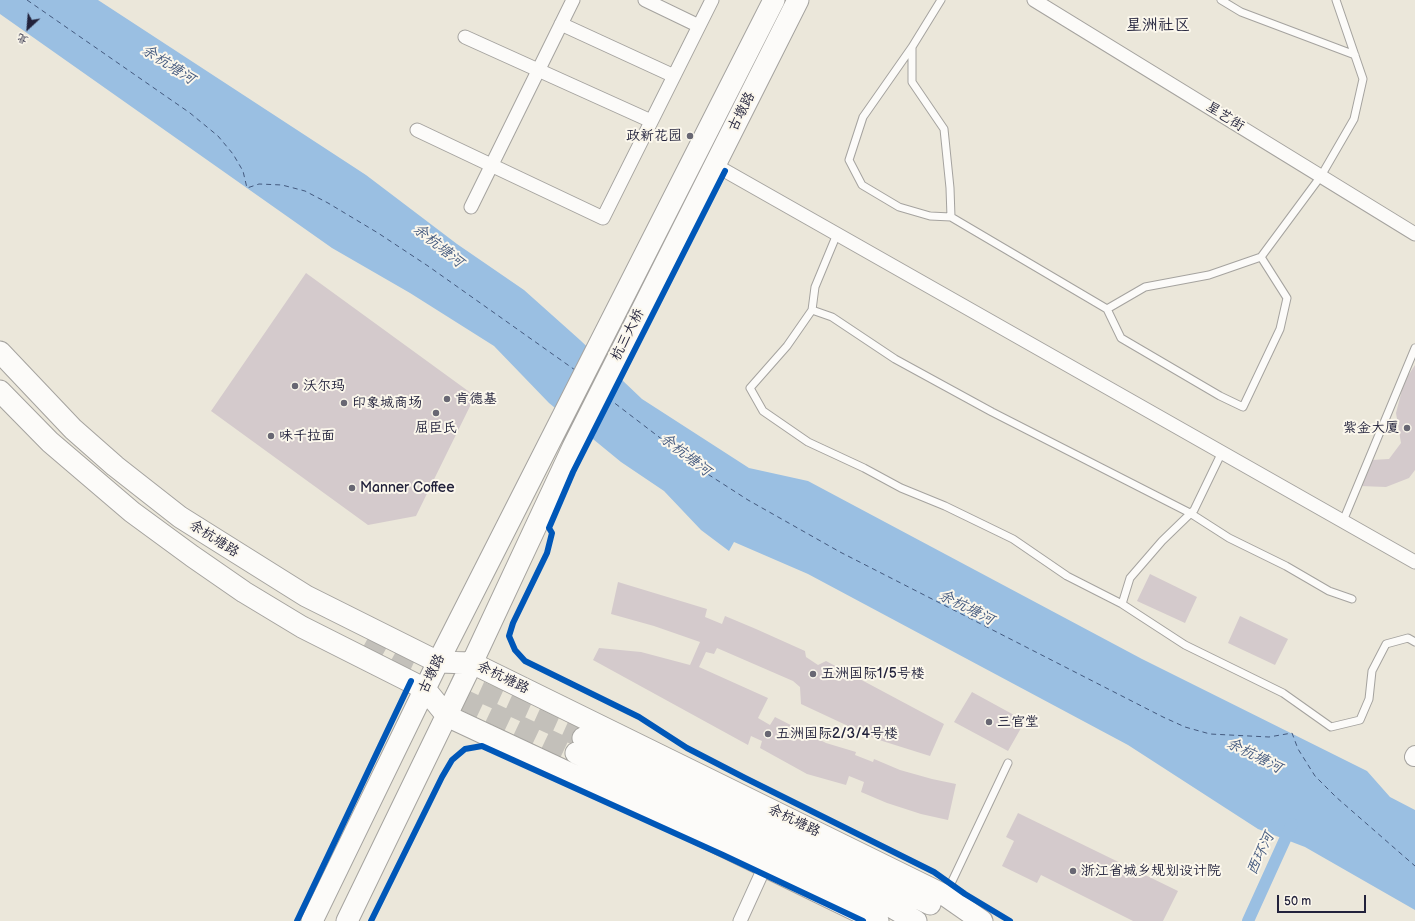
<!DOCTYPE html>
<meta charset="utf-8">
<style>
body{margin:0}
#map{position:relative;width:1415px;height:921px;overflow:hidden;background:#ebe7da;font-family:"Balsamiq Sans","LXGW WenKai TC",sans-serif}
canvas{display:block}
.north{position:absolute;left:8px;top:8px;width:40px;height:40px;-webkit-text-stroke:3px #fbf7ec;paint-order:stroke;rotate:206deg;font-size:11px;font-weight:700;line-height:16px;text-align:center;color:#22223b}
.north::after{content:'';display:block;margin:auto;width:14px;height:18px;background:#22223b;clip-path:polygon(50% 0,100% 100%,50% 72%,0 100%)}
.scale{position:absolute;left:1277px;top:895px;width:89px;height:18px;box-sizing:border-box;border:2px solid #22223b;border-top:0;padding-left:5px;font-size:12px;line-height:14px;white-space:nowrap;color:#22223b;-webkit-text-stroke:3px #fbf7ec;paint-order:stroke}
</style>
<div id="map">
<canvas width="1415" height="921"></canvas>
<div class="north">北</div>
<div class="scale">50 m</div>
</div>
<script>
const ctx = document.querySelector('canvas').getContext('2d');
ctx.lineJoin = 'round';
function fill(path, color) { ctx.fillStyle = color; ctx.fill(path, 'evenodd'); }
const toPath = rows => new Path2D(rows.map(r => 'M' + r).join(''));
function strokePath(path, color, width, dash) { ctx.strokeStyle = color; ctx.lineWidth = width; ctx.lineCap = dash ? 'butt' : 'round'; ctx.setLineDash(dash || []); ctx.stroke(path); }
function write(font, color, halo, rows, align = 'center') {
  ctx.font = font + ' "Balsamiq Sans","LXGW WenKai TC",sans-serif'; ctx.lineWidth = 4; ctx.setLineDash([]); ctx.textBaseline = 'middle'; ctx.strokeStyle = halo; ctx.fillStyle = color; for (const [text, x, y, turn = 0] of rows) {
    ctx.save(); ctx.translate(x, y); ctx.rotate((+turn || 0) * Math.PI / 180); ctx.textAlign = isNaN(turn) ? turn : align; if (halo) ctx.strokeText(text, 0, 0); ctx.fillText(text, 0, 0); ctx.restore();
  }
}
const water = toPath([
 [0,0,98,0,366,175,457,244,524,290,580,340,642,399,749,468,808,481,1142,659,1367,771,1390,797,1415,810,1415,910,1305,847,1258,829,1128,745,808,574,734,542,729,551,701,530,664,491,621,462,549,403,494,346,410,293,332,248,0,14]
]);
const canal = toPath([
 [1248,921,1292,824]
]);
const ferry = toPath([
 [27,0,190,113,218,136,233,154,243,171,247,188,259,184,282,185,305,191,328,203,378,233,428,266,575,370],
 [608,398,706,473,748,500,840,552,1163,717,1185,727,1210,734,1269,737,1292,733,1298,749,1315,776,1336,797,1415,866]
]);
const building = toPath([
 [306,273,475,396,416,516,368,525,211,411],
 [1415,365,1415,470,1409,478,1386,487,1360,486,1372,460,1389,459,1401,443,1396,413,1404,382],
 [1150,574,1197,597,1185,623,1137,601],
 [618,582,707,609,705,617,722,624,725,616,756,629,805,651,806,657,818,665,826,661,944,724,930,756,876,739,801,704,800,687,793,681,717,648,714,654,706,652,699,667,768,698,758,718,770,725,775,717,826,743,856,752,855,755,873,762,874,759,900,770,932,779,956,784,948,820,921,814,887,803,861,792,864,782,849,776,846,785,807,774,760,748,762,741,751,736,748,745,593,660,599,648,641,652,690,665,700,642,654,626,611,614],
 [1240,616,1288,639,1275,665,1228,643],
 [972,692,1025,721,1008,751,954,722],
 [1018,813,1178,891,1163,921,1133,921,1041,875,1037,883,1002,866,1014,841,1006,837]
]);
const primaryTunnel = toPath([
 [368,638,397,654,583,738],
 [462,699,576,753]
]);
const lane = toPath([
 [941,0,912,47,912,82,944,129,950,188,951,217,1107,309,1145,287,1209,275,1261,257],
 [1221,0,1241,12,1355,55],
 [912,47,863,117,849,160,862,185,899,207,930,216,951,217],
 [837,234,815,287,812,310,787,346,750,388,763,411,808,442,864,468,901,488,945,506,1013,539,1067,576,1122,604,1185,645,1283,693,1331,727,1360,720,1369,699,1372,671,1386,644,1408,638,1415,642],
 [1107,309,1121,338,1220,396,1243,407,1280,329,1287,298,1261,257,1321,176,1354,119,1363,79,1336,0],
 [812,310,832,317,895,359,992,412,1190,513,1229,538,1286,566,1329,591,1352,599],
 [1343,521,1415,348],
 [1122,604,1130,578,1162,541,1194,510,1222,452],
 [946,894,1008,763]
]);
const street = toPath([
 [645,0,699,26],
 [1034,0,1415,234],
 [561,24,674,76],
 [465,37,651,121],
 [417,130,603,218,712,0],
 [715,165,1415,562],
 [471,207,573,0],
 [740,921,765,866]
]);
const secondary = toPath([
 [1414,757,1415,755]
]);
const primary = toPath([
 [0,352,73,429,115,466,180,517,306,596,438,662,472,663,946,896,982,921],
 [0,391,50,442,132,512,192,556,244,592,302,627,425,689,447,716,680,825,878,921],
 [583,738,930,904],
 [576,753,874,897,916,921],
 [312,921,438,662,774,0],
 [347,921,472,663,573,447,798,0]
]);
const cycleway = toPath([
 [725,171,573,472,549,528,552,533,547,553,513,623,509,636,515,650,525,661,639,717,687,748,745,778,934,872,965,894,1010,921],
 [297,921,411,681],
 [371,921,442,777,452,760,465,749,482,746,723,855,863,921]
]);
const markers = [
 [690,136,4,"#686773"],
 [295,386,4,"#686773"],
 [447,399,4,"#686773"],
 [344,403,4,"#686773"],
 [436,413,4,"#686773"],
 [1407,428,4,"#686773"],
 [271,436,4,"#686773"],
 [352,488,4,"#686773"],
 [813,674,4,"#686773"],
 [989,722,4,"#686773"],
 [768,734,4,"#686773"],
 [1073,871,4,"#686773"]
];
const streetNames = [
 ["古墩路",742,112,-63],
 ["星艺街",1225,117,32],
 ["杭三大桥",628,335,-63],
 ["余杭塘路",214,539,33],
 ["古墩路",432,674,-64],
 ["余杭塘路",503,678,26],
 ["余杭塘路",794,821,26]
];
const poiNames = [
 ["政新花园",682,136,"right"],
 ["沃尔玛",303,386],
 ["肯德基",455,399],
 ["印象城商场",352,403],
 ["屈臣氏",436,428,"center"],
 ["紫金大厦",1399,428,"right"],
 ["味千拉面",279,436],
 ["Manner Coffee",360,488],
 ["五洲国际1/5号楼",821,674],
 ["三官堂",997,722],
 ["五洲国际2/3/4号楼",776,734],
 ["浙江省城乡规划设计院",1081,871]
];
const waterNames = [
 ["余杭塘河",168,65,33],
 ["余杭塘河",438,246,39],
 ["余杭塘河",685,455,38],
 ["余杭塘河",966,608,27],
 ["余杭塘河",1254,756,27],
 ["西环河",1261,854,-65]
];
const quarterNames = [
 ["星洲社区",1158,26]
];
fill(water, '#9abfe2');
strokePath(canal, '#9abfe2', 12);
strokePath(ferry, '#445a7f', 1, [5, 4]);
fill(building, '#d4cacc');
strokePath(primaryTunnel, '#c3c0ba', 21, [21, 10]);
strokePath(lane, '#a5a39f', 9);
strokePath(street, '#a5a39f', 15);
strokePath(secondary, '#a5a39f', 20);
strokePath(primary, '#a5a39f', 23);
strokePath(lane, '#fcfbf9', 7);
strokePath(street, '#fcfbf9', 13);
strokePath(secondary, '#fcfbf9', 18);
strokePath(primary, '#fcfbf9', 21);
strokePath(cycleway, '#0057b8', 6);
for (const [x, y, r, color] of markers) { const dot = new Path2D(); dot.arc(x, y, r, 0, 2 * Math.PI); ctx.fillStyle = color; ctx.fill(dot); strokePath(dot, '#fbf7ec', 1.5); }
write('14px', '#22223b', '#fbf7ec', streetNames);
write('14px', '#22223b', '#fbf7ec', poiNames, 'left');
write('italic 15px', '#445a7f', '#fbf7ec', waterNames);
write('16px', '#22223b', '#fbf7ec', quarterNames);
</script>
